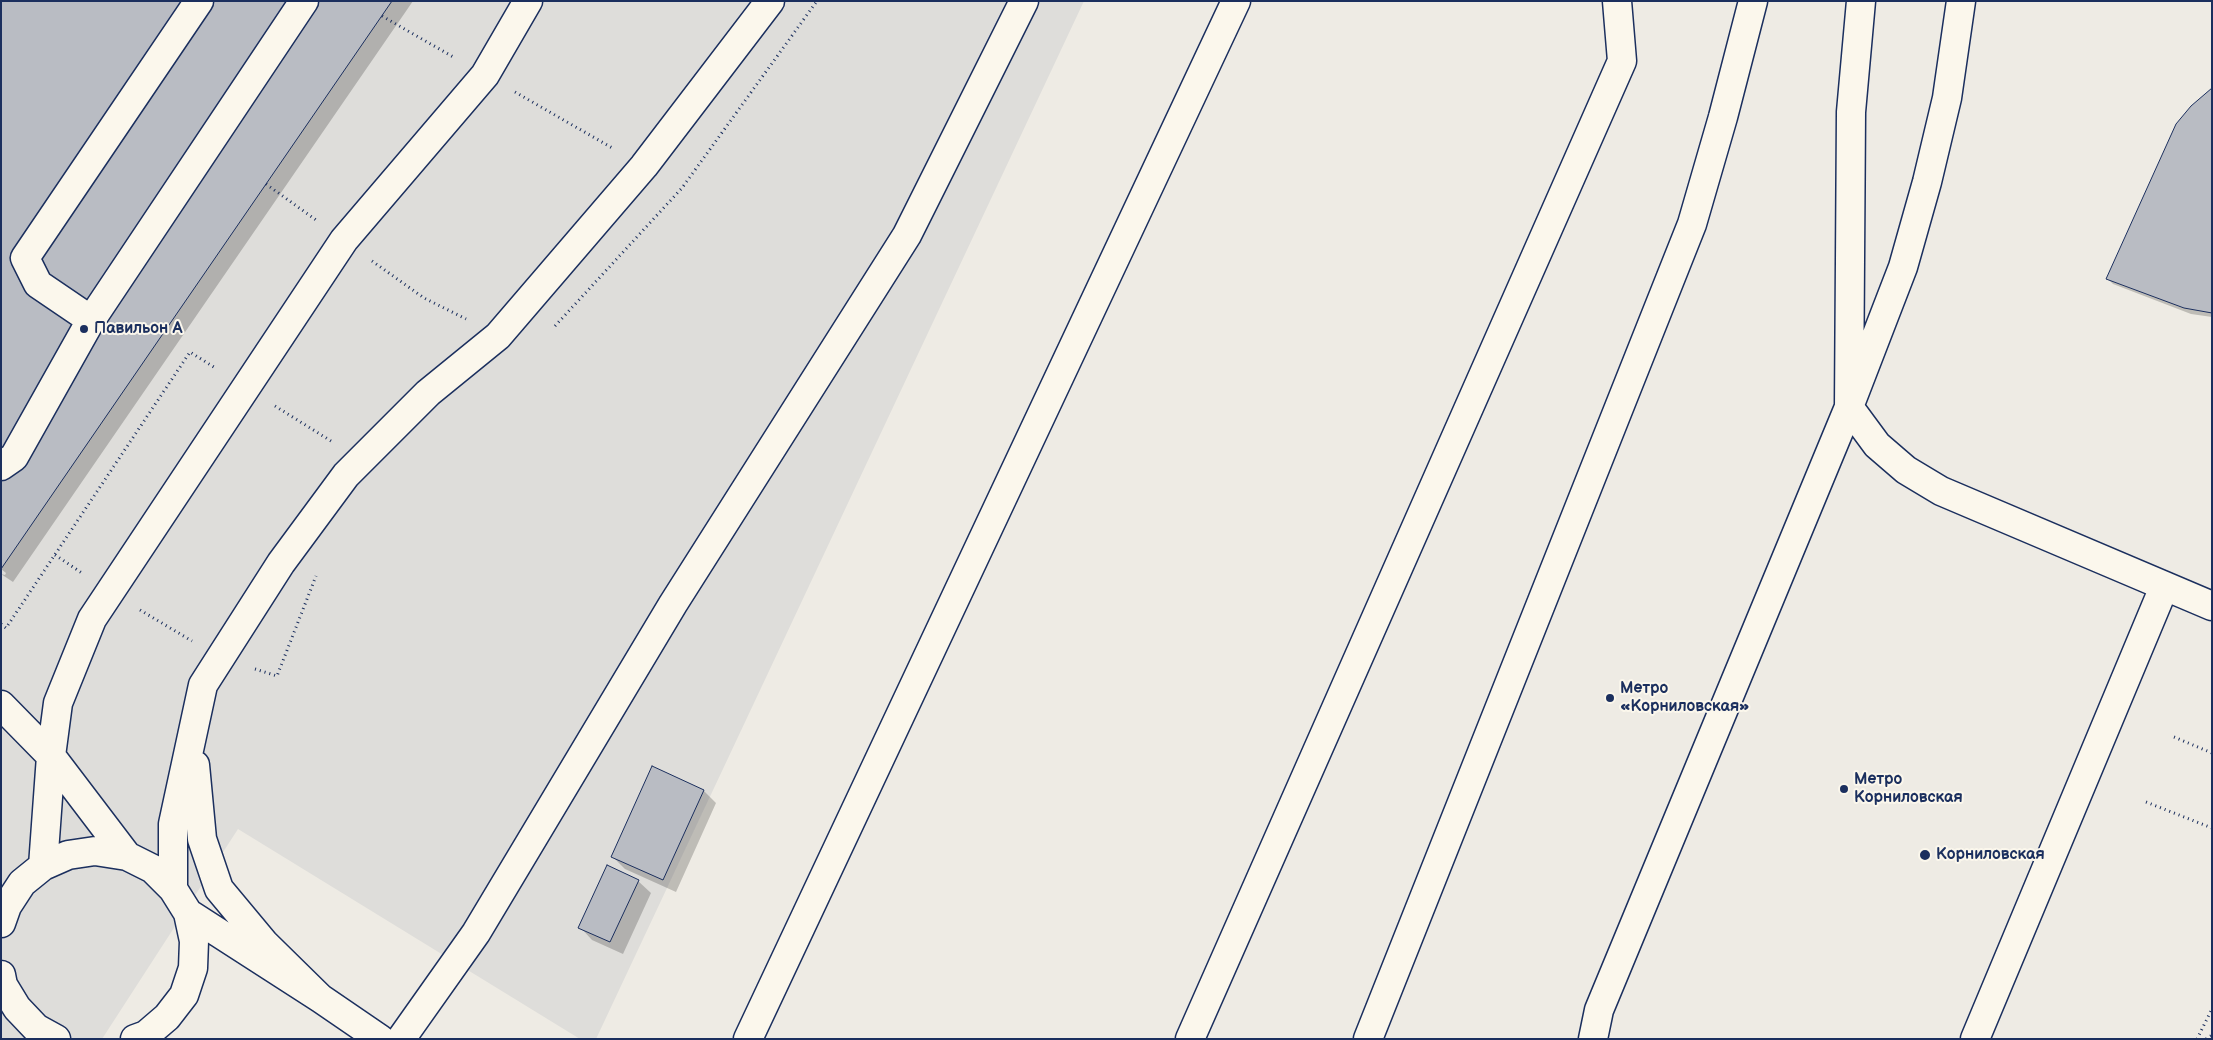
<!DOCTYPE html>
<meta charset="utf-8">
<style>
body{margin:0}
#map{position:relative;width:2213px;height:1040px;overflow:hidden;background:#eeebe4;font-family:"Balsamiq Sans",sans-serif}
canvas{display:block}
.frame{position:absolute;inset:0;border:2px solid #1b2f5e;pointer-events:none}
</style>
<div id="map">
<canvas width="2213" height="1040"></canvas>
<div class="frame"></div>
</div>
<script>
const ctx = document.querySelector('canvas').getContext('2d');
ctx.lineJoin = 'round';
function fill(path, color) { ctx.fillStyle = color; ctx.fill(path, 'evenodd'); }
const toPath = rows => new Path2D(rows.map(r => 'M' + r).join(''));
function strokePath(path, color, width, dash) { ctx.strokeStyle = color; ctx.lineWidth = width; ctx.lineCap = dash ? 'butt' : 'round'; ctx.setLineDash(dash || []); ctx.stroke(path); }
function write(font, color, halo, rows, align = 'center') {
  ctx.font = font + ' "Balsamiq Sans",sans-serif'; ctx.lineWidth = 4; ctx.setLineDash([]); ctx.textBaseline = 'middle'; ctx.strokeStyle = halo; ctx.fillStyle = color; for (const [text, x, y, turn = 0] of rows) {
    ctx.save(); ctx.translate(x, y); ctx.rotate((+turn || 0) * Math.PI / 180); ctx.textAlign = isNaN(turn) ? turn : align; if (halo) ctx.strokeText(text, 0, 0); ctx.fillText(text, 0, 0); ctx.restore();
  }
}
const built = toPath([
 [1,1,1084,1,596,1039,580,1039,238,829,102,1039,1,1039]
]);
const shadow = toPath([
 [1,1,413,1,13,582,1,574,5,575,6,573,1,569],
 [2212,90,2212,317,2191,314,2113,284,2107,278],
 [653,768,704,791,716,803,676,892,625,869,612,856],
 [638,881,651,893,623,954,592,940,580,927]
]);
const building = toPath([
 [1,1,392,1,1,569,1,1],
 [2212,88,2212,313,2184,308,2106,279,2176,124,2191,106,2212,88],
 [652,766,704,790,663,880,611,857,652,766],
 [607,865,639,880,610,942,578,928,607,865]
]);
const path = toPath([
 [382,16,455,58],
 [515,92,614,149],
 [266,184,316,220],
 [372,261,424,298,466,319],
 [555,326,682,188,817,1],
 [275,406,331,441],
 [55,555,82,573],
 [140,610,192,641],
 [1,624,6,628,190,352,217,369],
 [255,669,277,676,316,576],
 [2174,737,2212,753],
 [2146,802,2212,828],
 [2197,1039,2212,1009],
 [2206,1039,2212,1035]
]);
const minor = toPath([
 [199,1,25,258,38,284,91,320,304,1],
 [1861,1,1851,112,1849,407,1877,445,1906,470,1941,491,2212,606],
 [1,466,14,457,91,320],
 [1,705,51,756,127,856],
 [195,765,202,839,219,889,264,943,320,998],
 [43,866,51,756,58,703,92,619,344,240,485,75,528,1],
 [173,889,173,824,203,685,281,563,346,475,428,393,498,336,644,166,770,1],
 [188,913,320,998,380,1039],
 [1,923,7,906,22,883,43,866,68,855,95,851,127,856,153,869,173,889,188,913,194,941,193,968,184,995,167,1017,146,1035,135,1039],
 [1,975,3,985,17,1008,36,1028,56,1039],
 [401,1039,476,933,673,604,907,235,1024,1],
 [748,1039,1236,1],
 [1190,1039,1622,61,1617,1],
 [1368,1039,1692,224,1723,117,1753,1],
 [1593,1039,1599,1010,1849,407,1903,267,1927,182,1947,98,1961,1],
 [1975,1039,2164,587]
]);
const markers = [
 [84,329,5,"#1b2f5e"],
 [1610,698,5,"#1b2f5e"],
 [1844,789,5,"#1b2f5e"],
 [1925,855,6,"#1b2f5e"]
];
const poiNames = [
 ["Павильон А",94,329],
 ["Метро",1620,689],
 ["«Корниловская»",1620,707],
 ["Метро",1854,780],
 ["Корниловская",1854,798],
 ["Корниловская",1936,855]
];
fill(built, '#deddda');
fill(shadow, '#0003');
fill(building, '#b9bcc3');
strokePath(building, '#1b2f5e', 1);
strokePath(minor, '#1b2f5e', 31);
strokePath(path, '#1b2f5e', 3, [1, 4]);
strokePath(minor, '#fbf7ec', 28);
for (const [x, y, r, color] of markers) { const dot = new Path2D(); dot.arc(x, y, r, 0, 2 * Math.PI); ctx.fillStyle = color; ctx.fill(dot); strokePath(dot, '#fbf7ec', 2); }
write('bold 16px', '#1b2f5e', '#fbf7ec', poiNames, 'left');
</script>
